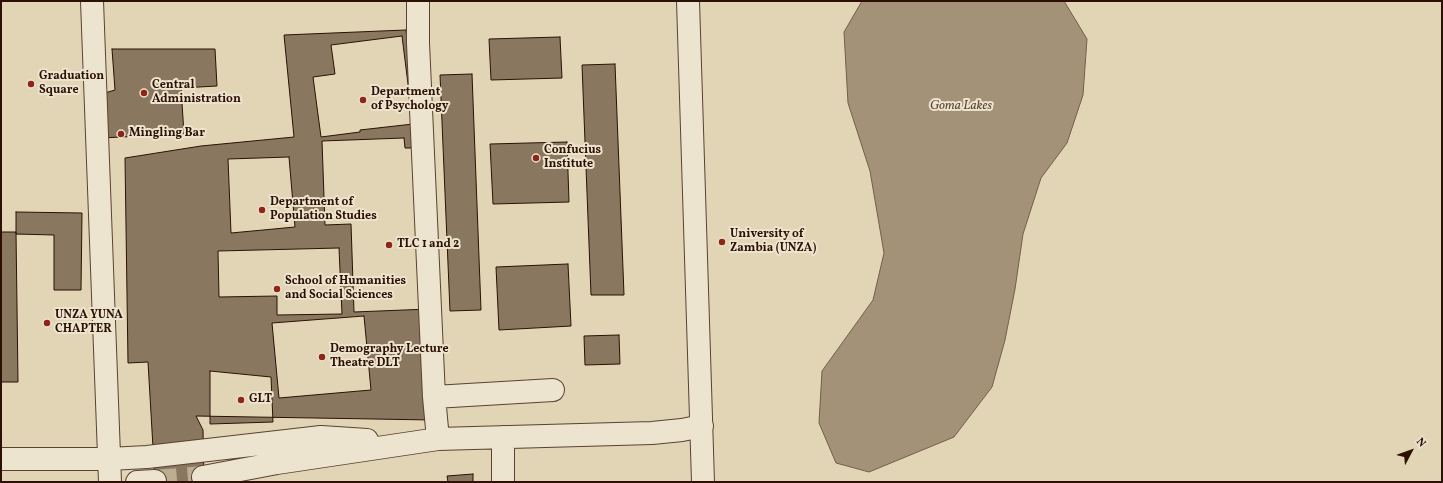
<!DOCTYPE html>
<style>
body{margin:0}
#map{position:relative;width:1443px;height:483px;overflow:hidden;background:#e1d5b5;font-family:Vollkorn,serif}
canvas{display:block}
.frame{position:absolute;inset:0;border:2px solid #2c1103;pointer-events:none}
.north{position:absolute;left:1391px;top:431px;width:40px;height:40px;-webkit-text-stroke:3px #ece4cf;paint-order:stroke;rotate:49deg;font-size:11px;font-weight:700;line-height:16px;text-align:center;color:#2c1103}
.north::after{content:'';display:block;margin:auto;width:14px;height:18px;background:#2c1103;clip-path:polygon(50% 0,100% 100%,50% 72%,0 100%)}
</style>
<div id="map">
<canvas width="1443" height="483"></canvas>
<div class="frame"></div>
<div class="north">N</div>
</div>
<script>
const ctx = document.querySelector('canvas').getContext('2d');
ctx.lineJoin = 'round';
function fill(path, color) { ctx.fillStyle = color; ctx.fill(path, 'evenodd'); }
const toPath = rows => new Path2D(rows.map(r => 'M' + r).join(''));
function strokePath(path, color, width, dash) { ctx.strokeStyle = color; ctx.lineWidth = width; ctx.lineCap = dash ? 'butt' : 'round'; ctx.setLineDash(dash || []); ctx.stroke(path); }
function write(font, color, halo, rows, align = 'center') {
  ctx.font = font + ' Vollkorn,serif'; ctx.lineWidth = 4; ctx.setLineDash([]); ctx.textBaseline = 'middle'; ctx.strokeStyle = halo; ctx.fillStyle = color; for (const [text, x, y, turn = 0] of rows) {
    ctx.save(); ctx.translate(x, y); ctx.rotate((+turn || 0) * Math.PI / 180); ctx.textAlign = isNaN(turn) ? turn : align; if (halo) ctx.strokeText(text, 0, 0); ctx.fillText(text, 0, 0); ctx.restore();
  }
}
const water = toPath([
 [862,1,1064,1,1087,39,1083,95,1067,143,1041,178,1023,234,1015,289,1005,340,992,387,954,437,869,472,836,463,819,423,822,371,873,300,884,253,870,171,848,103,844,32,862,1]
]);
const building = toPath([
 [406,30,426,216,432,420,196,416,203,430,204,482,155,482,148,362,128,363,125,158,201,146,294,137,284,35,406,30],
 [402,36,413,124,360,130,360,132,321,137,313,77,335,74,331,45,402,36],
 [560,37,562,78,491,80,489,39,560,37],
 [112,49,215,49,217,86,181,88,184,134,100,138,98,95,115,90,112,49],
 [615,64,624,295,591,295,582,65,615,64],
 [472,74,481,310,450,311,440,75,472,74],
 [404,138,405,148,416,148,429,309,354,312,351,224,325,225,322,141,404,138],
 [567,142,569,202,493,204,490,144,567,142],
 [289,157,295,227,231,233,228,159,289,157],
 [16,212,82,213,81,290,54,290,54,235,16,234,16,212],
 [1,232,16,232,18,382,1,382,1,232],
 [339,248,342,314,277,315,277,296,219,297,218,251,339,248],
 [568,264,571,326,499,330,496,267,568,264],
 [364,316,371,390,279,398,272,323,364,316],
 [619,335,620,364,585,365,584,336,619,335],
 [210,371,271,377,273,422,210,424,210,371],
 [473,474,473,482,448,482,447,476,473,474]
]);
const minorTunnel = toPath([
 [155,481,203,477]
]);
const minor = toPath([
 [92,1,110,482],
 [418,1,418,43,434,397],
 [688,1,703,482],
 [503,437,503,482],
 [438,439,434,397,553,390],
 [1,459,109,459,147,457,321,437,367,440],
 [203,477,277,463,438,439,652,433,682,430,702,426],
 [137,482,155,481]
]);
const markers = [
 [31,84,4,"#8f2418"],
 [144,93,4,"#8f2418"],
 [363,100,4,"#8f2418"],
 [121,134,4,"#8f2418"],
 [536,158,4,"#8f2418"],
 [262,210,4,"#8f2418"],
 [722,242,4,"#8f2418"],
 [389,245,4,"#8f2418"],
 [277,289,4,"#8f2418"],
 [47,323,4,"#8f2418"],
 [322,357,4,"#8f2418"],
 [241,400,4,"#8f2418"]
];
const poiNames = [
 ["Graduation",39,77],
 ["Square",39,91],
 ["Central",152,86],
 ["Administration",152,100],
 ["Department",371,93],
 ["of Psychology",371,107],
 ["Mingling Bar",129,134],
 ["Confucius",544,151],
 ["Institute",544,165],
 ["Department of",270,203],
 ["Population Studies",270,217],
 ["University of",730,235],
 ["Zambia (UNZA)",730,249],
 ["TLC 1 and 2",397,245],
 ["School of Humanities",285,282],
 ["and Social Sciences",285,296],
 ["UNZA YUNA",55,316],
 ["CHAPTER",55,330],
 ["Demography Lecture",330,350],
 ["Theatre DLT",330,364],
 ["GLT",249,400]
];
const waterNames = [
 ["Goma Lakes",961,107]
];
fill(water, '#a39278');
strokePath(water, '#735e49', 1);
fill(building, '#8a7760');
strokePath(building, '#2c1103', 1);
strokePath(minorTunnel, '#bdae91', 22, [22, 11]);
strokePath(minor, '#594230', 24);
strokePath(minor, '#ece4cf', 22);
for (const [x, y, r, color] of markers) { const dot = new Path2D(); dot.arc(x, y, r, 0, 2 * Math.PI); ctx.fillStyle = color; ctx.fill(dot); strokePath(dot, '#ece4cf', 1.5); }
write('bold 12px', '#2c1103', '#ece4cf', poiNames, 'left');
write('italic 13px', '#5c4532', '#ece4cf', waterNames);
</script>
